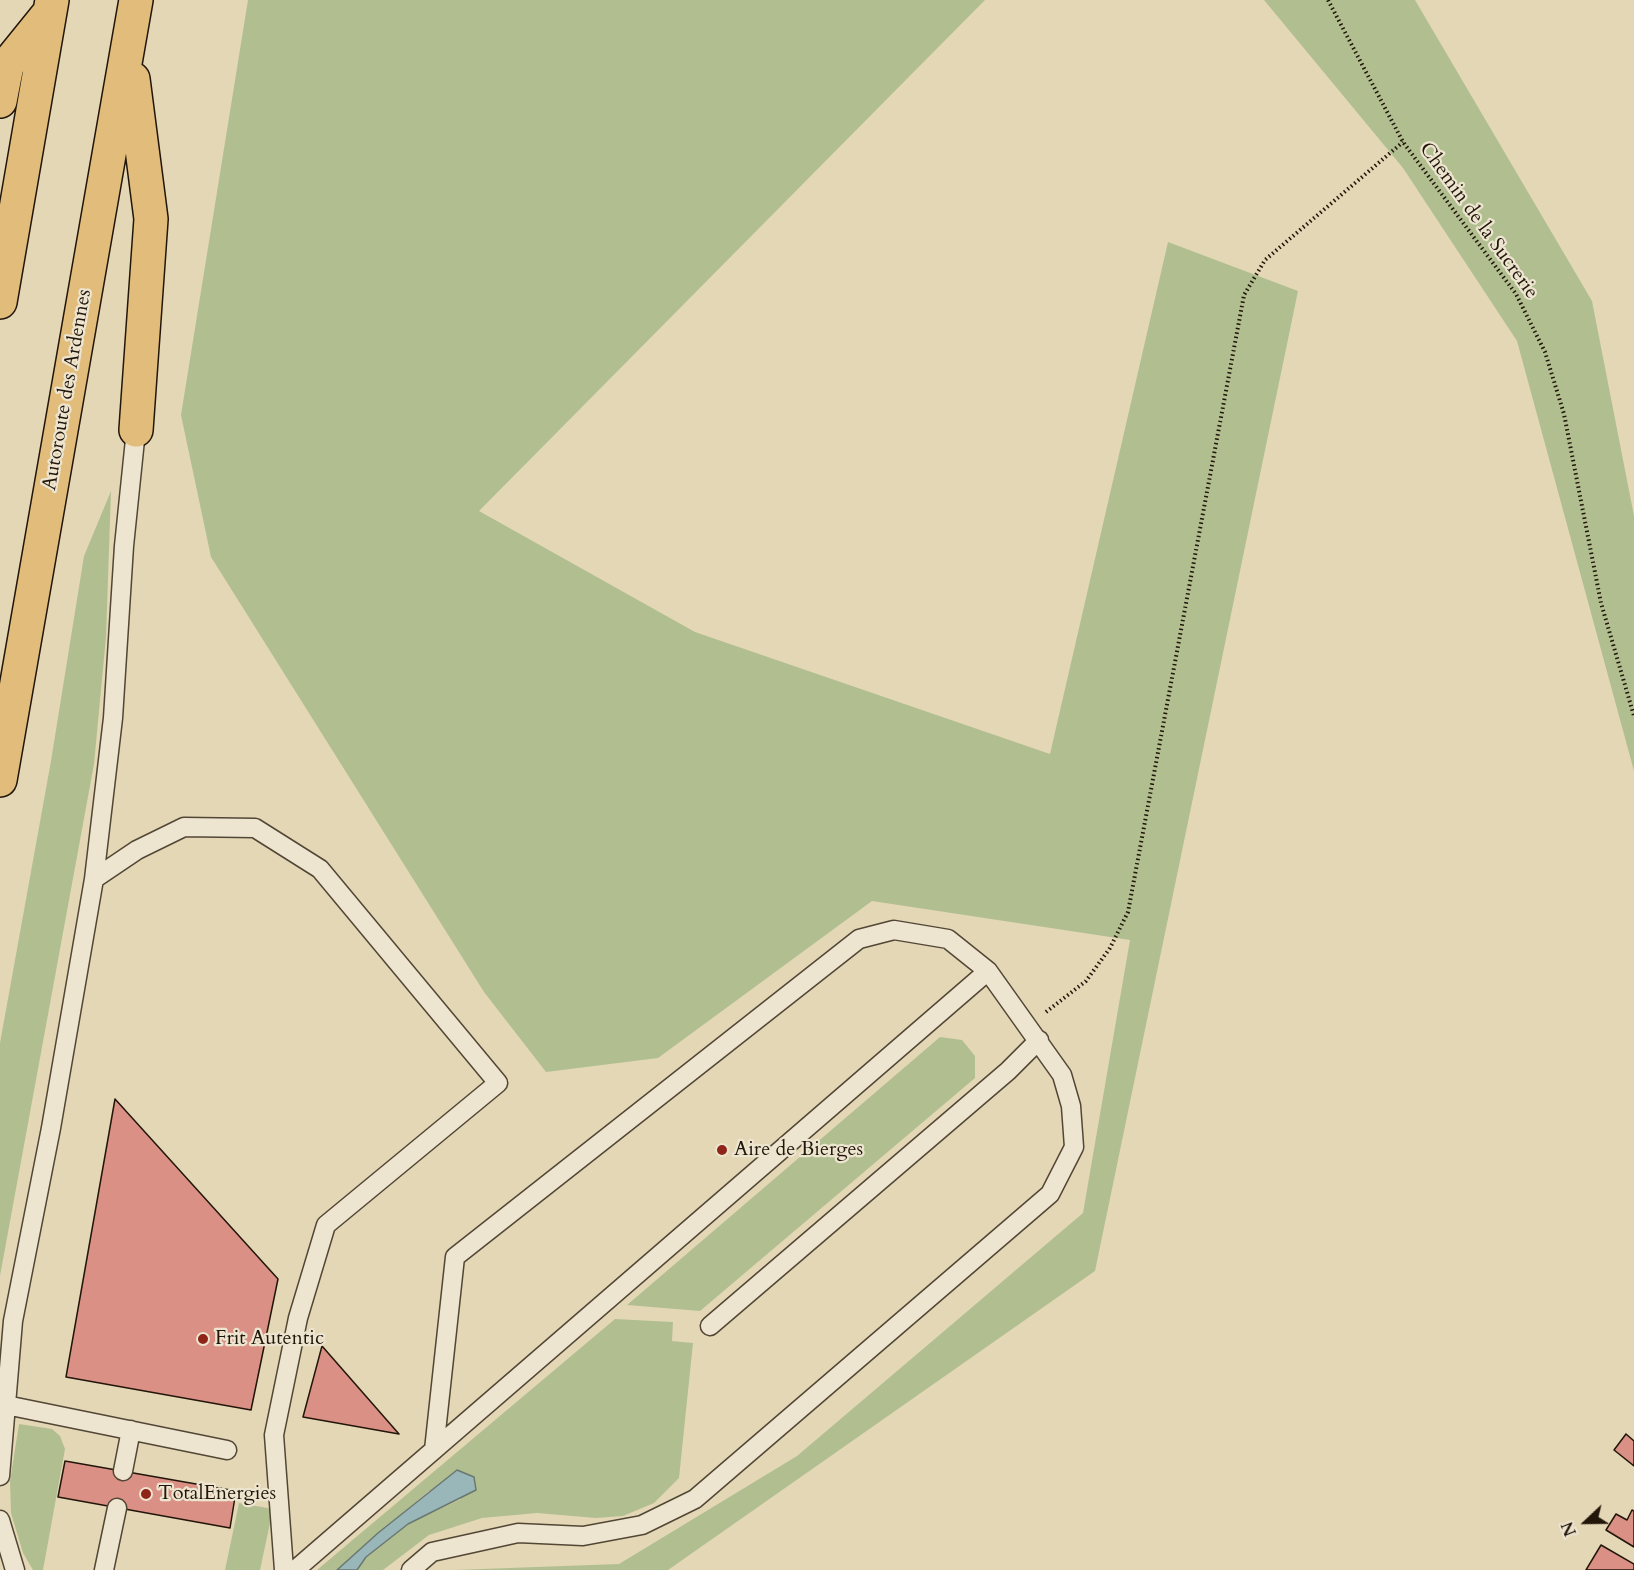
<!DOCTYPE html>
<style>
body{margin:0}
#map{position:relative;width:1634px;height:1570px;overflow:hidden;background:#e4d7b6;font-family:Cardo,serif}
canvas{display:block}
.north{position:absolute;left:1556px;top:1492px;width:60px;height:60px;-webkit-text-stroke:4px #ede5d0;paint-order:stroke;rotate:248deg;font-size:16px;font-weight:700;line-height:24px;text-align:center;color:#22160a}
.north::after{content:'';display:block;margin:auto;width:21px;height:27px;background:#22160a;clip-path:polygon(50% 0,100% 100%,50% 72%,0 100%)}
</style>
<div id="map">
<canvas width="1634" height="1570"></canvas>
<div class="north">N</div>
</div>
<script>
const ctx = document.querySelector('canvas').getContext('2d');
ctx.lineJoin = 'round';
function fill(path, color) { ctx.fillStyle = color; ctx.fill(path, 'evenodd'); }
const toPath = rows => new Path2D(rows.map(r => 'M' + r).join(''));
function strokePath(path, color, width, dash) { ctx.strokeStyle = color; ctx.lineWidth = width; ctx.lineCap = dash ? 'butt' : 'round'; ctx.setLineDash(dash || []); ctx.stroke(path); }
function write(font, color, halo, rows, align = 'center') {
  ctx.font = font + ' Cardo,serif'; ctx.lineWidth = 4.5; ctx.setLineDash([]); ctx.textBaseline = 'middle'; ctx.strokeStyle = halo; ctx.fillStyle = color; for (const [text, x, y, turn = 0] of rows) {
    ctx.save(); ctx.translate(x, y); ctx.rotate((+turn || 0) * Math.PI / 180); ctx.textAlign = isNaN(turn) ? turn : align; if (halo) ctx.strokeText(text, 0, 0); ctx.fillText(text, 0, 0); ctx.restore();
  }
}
const green = toPath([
 [248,0,985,0,479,511,695,632,1050,754,1168,242,1298,291,1095,1271,668,1570,454,1570,619,1564,797,1456,1083,1213,1130,940,872,901,658,1058,546,1072,484,992,211,557,181,415],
 [1264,0,1415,0,1592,301,1634,516,1634,771,1517,341,1403,168],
 [111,491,106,637,94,764,0,1276,0,1043,51,761,84,556],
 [940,1037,962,1040,975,1056,975,1078,700,1311,627,1305],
 [615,1319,673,1322,672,1341,693,1343,679,1478,654,1503,623,1516,596,1518,537,1513,482,1518,429,1535,383,1570,357,1570,366,1557,408,1524,461,1499,429,1491,378,1533,337,1570,317,1570],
 [19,1424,52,1429,60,1436,65,1449,43,1570,33,1570,23,1553,11,1513,10,1481],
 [239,1503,273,1509,260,1570,225,1570]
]);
const water = toPath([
 [457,1470,474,1477,476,1490,408,1524,366,1557,357,1570,337,1570,378,1533,457,1470]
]);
const building = toPath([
 [115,1099,278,1279,251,1410,66,1377,115,1099],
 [322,1346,399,1434,303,1417,322,1346],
 [1626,1434,1634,1441,1634,1466,1614,1450,1626,1434],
 [65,1461,236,1491,230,1528,58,1497,65,1461],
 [1632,1510,1634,1511,1634,1547,1606,1530,1616,1514,1627,1520,1632,1510],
 [1601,1545,1634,1564,1634,1570,1586,1570,1601,1545]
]);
const path = toPath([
 [1328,0,1403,142,1516,294,1545,352,1564,414,1601,603,1634,716],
 [1046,1012,1086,981,1110,948,1128,912,1244,295,1265,260,1403,142]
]);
const lane = toPath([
 [94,879,137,850,184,827,255,828,320,869,498,1083,326,1225,298,1318,274,1435,284,1570],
 [710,1326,1008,1071,1039,1040],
 [6,1405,227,1450],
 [123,1471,131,1430],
 [0,1476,13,1321,51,1128,94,879,113,718,124,546,136,430],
 [0,1520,15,1570],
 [104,1570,117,1508],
 [295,1570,988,971],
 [411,1570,432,1552,518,1533,583,1536,642,1525,695,1499,1050,1194,1074,1147,1071,1106,1062,1075,988,971,948,939,894,930,859,939,455,1257,434,1450]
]);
const highway = toPath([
 [133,79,151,219,136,430],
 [0,101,7,65,49,13],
 [0,302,52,0],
 [0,780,136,0]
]);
const markers = [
 [722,1150,6,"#8f2418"],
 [203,1339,6,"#8f2418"],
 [146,1494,6,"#8f2418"]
];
const streetNames = [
 ["Chemin de la Sucrerie",1478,221,54],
 ["Autoroute des Ardennes",68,390,-80]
];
const poiNames = [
 ["Aire de Bierges",734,1150],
 ["Frit Autentic",215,1339],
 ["TotalEnergies",158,1494]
];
fill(green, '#b1bf90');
fill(water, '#99b7b8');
strokePath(water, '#697772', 1.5);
fill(building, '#da9084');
strokePath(building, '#22160a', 1.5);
strokePath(lane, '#524635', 21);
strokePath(highway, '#22160a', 36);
strokePath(path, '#22160a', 4, [1.5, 3]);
strokePath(lane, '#ede5d0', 18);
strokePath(highway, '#e2bc7b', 33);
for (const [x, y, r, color] of markers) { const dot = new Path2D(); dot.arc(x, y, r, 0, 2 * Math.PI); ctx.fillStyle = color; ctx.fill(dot); strokePath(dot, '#ede5d0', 2); }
write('20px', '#22160a', '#ede5d0', streetNames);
write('20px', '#22160a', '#ede5d0', poiNames, 'left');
</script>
